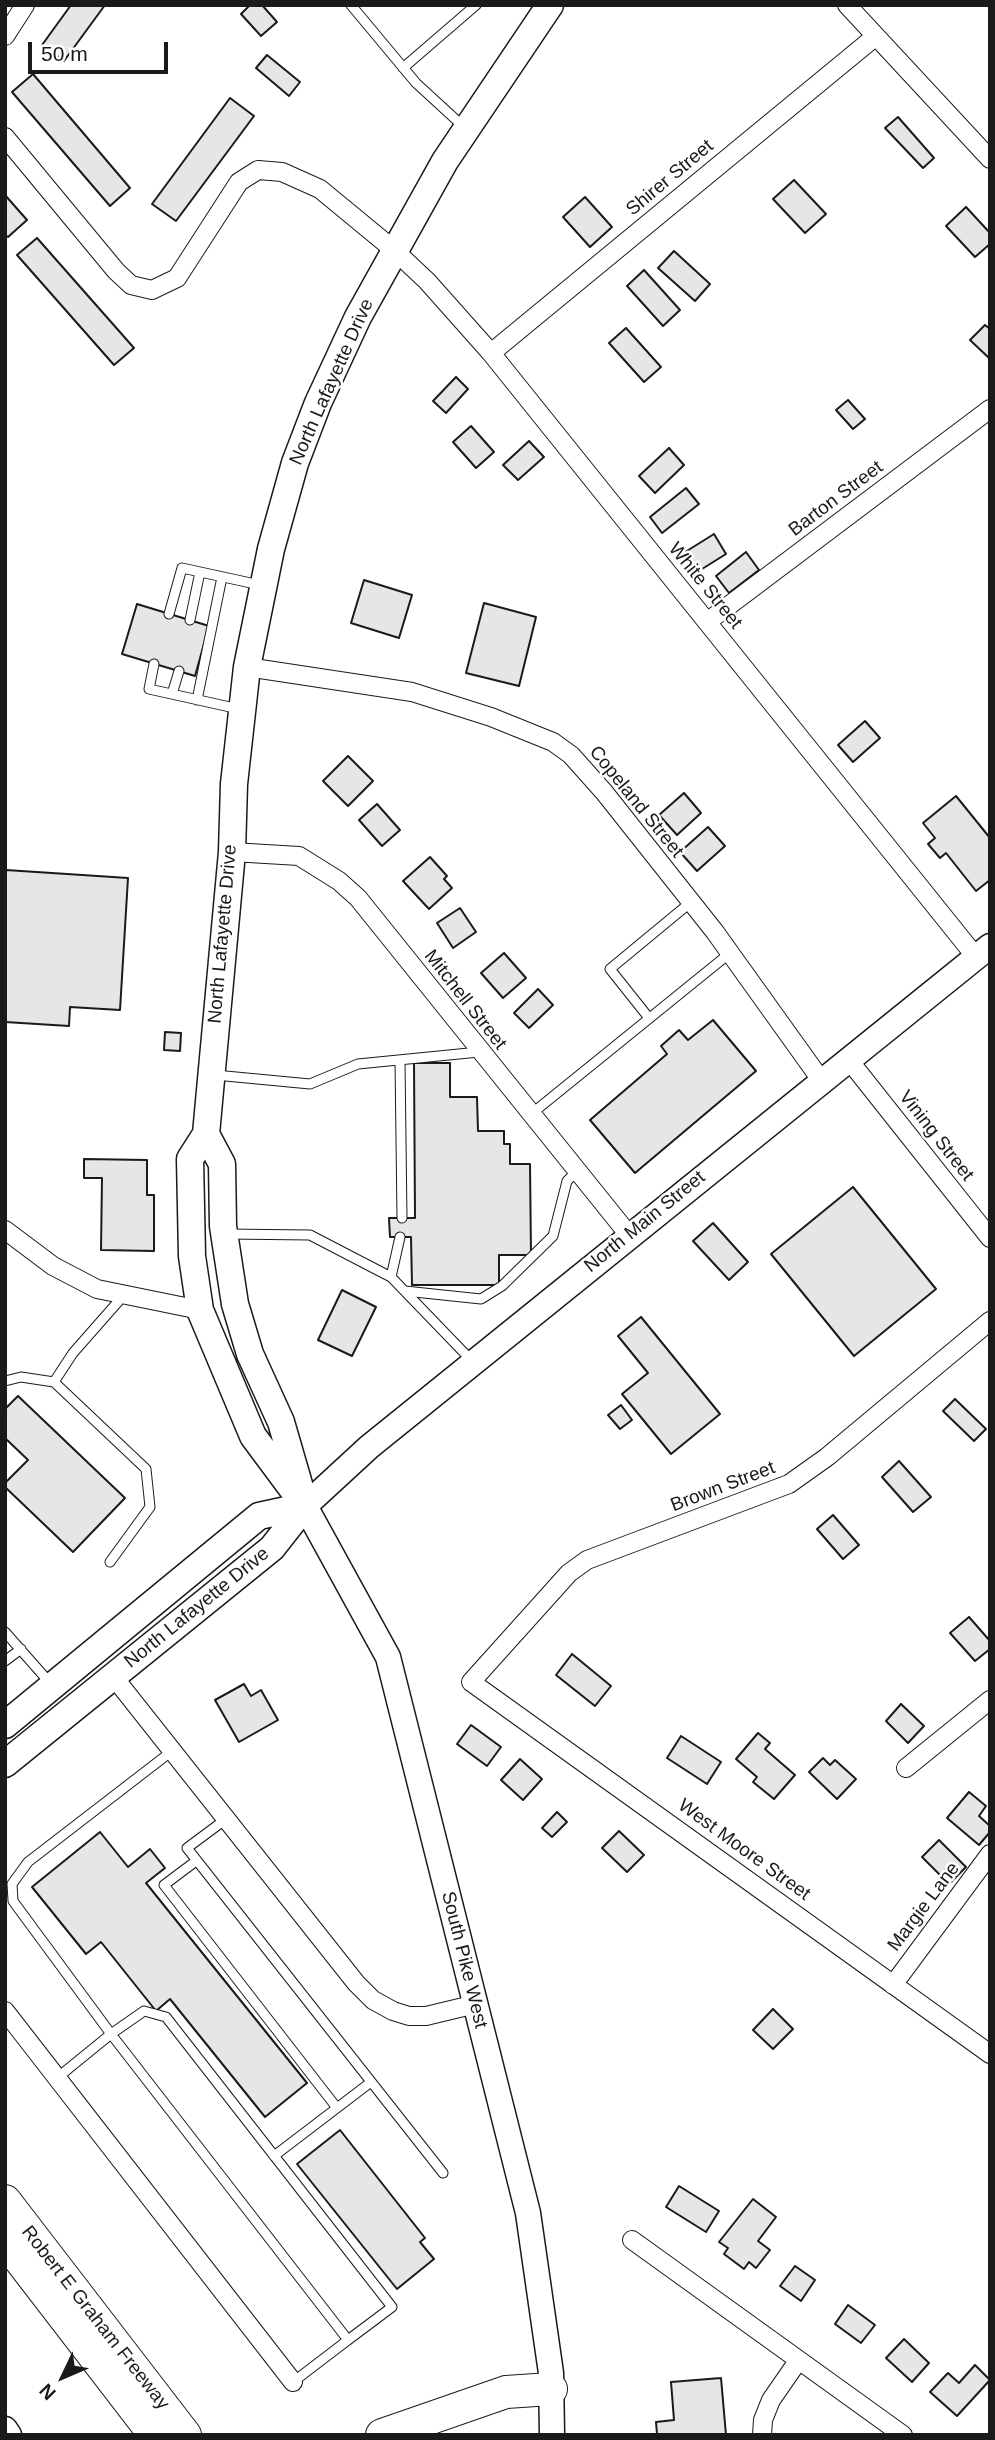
<!DOCTYPE html>
<style>
body{margin:0}
#map{position:relative;width:995px;height:2440px;overflow:hidden;background:#fff;font-family:Helvetica,sans-serif}
canvas{display:block}
.frame{position:absolute;inset:0;border:7px solid #1a1a1a;pointer-events:none}
.north{position:absolute;left:28px;top:2342px;width:70px;height:70px;-webkit-text-stroke:5px #fff;paint-order:stroke;rotate:226deg;font-size:19px;font-weight:700;line-height:28px;text-align:center;color:#1a1a1a}
.north::after{content:'';display:block;margin:auto;width:24px;height:32px;background:#1a1a1a;clip-path:polygon(50% 0,100% 100%,50% 72%,0 100%)}
.scale{position:absolute;left:28px;top:42px;width:140px;height:32px;box-sizing:border-box;border:4px solid #1a1a1a;border-top:0;padding-left:9px;font-size:21px;line-height:24px;white-space:nowrap;color:#1a1a1a;-webkit-text-stroke:5px #fff;paint-order:stroke}
</style>
<div id="map">
<canvas width="995" height="2440"></canvas>
<div class="frame"></div>
<div class="north">N</div>
<div class="scale">50 m</div>
</div>
<script>
const ctx = document.querySelector('canvas').getContext('2d');
ctx.lineJoin = 'round';
function fill(path, color) { ctx.fillStyle = color; ctx.fill(path, 'evenodd'); }
const toPath = rows => new Path2D(rows.map(r => 'M' + r).join(''));
function strokePath(path, color, width, dash) { ctx.strokeStyle = color; ctx.lineWidth = width; ctx.lineCap = dash ? 'butt' : 'round'; ctx.setLineDash(dash || []); ctx.stroke(path); }
function write(font, color, halo, rows, align = 'center') {
  ctx.font = font + ' Helvetica,sans-serif'; ctx.lineWidth = 5; ctx.setLineDash([]); ctx.textBaseline = 'middle'; ctx.strokeStyle = halo; ctx.fillStyle = color; for (const [text, x, y, turn = 0] of rows) {
    ctx.save(); ctx.translate(x, y); ctx.rotate((+turn || 0) * Math.PI / 180); ctx.textAlign = isNaN(turn) ? turn : align; if (halo) ctx.strokeText(text, 0, 0); ctx.fillText(text, 0, 0); ctx.restore();
  }
}
const building = toPath([
 [71,5,105,5,64,61,42,45,71,5],
 [250,5,262,5,277,22,261,36,241,14,250,5],
 [267,55,300,82,289,96,256,68,267,55],
 [33,74,130,188,110,206,12,92,33,74],
 [230,98,254,116,176,221,152,204,230,98],
 [898,117,934,158,923,168,885,128,898,117],
 [794,180,826,214,805,233,773,199,794,180],
 [5,195,27,220,8,237,5,235,5,195],
 [585,197,612,227,590,247,563,217,585,197],
 [966,207,990,233,990,244,975,257,946,226,966,207],
 [37,238,134,348,114,365,17,255,37,238],
 [674,251,710,284,695,301,658,268,674,251],
 [644,270,680,310,663,326,627,286,644,270],
 [985,325,990,329,990,359,970,340,985,325],
 [626,328,661,367,644,382,609,343,626,328],
 [456,377,468,389,446,413,433,401,456,377],
 [848,400,865,419,853,429,836,410,848,400],
 [471,426,494,452,476,468,453,442,471,426],
 [529,441,544,457,518,480,503,465,529,441],
 [669,448,684,465,655,493,639,476,669,448],
 [686,488,699,504,662,533,650,517,686,488],
 [714,534,726,554,694,574,682,554,714,534],
 [746,552,759,570,729,593,716,576,746,552],
 [364,580,412,595,399,638,351,623,364,580],
 [484,603,536,617,519,686,466,673,484,603],
 [137,604,209,626,195,676,122,654,137,604],
 [865,721,880,738,853,762,838,745,865,721],
 [348,756,373,781,348,806,323,781,348,756],
 [684,793,701,813,677,835,659,815,684,793],
 [956,796,990,838,990,880,976,891,946,853,940,858,928,844,935,838,923,823,956,796],
 [377,804,400,830,382,846,359,820,377,804],
 [708,827,725,846,697,871,680,852,708,827],
 [430,857,447,876,444,879,452,888,429,909,403,881,430,857],
 [6,870,128,878,120,1010,70,1007,69,1026,5,1022,6,870],
 [460,908,476,932,453,948,437,923,460,908],
 [504,953,526,978,503,998,481,973,504,953],
 [538,989,553,1005,529,1028,514,1013,538,989],
 [713,1020,756,1071,635,1173,590,1120,667,1054,661,1046,679,1030,688,1040,713,1020],
 [165,1032,181,1033,180,1051,164,1050,165,1032],
 [414,1063,450,1063,450,1097,477,1097,478,1131,504,1131,504,1144,510,1144,510,1164,530,1164,531,1255,499,1255,499,1285,412,1285,411,1237,390,1237,389,1218,415,1218,414,1063],
 [84,1159,147,1160,147,1195,154,1195,154,1251,101,1250,102,1178,84,1178,84,1159],
 [853,1187,936,1289,854,1356,771,1254,853,1187],
 [713,1223,748,1262,729,1280,693,1241,713,1223],
 [342,1290,376,1307,352,1356,318,1340,342,1290],
 [641,1317,720,1414,671,1454,622,1394,648,1373,618,1336,641,1317],
 [18,1396,125,1498,73,1552,5,1487,5,1483,28,1460,5,1438,5,1409,18,1396],
 [955,1399,986,1429,974,1441,943,1411,955,1399],
 [621,1405,632,1420,620,1429,608,1415,621,1405],
 [899,1461,931,1497,913,1512,882,1477,899,1461],
 [833,1515,859,1545,843,1559,817,1529,833,1515],
 [969,1617,990,1641,990,1649,975,1661,950,1633,969,1617],
 [572,1654,611,1686,595,1706,556,1675,572,1654],
 [244,1684,251,1696,261,1690,278,1720,239,1742,215,1700,244,1684],
 [901,1704,924,1726,908,1743,886,1721,901,1704],
 [471,1725,501,1747,487,1766,457,1744,471,1725],
 [758,1733,770,1743,765,1749,795,1775,774,1799,753,1782,757,1777,736,1759,758,1733],
 [681,1736,721,1762,707,1784,667,1758,681,1736],
 [823,1758,830,1765,835,1760,856,1779,837,1799,809,1772,823,1758],
 [520,1759,542,1779,523,1800,501,1780,520,1759],
 [969,1792,986,1806,979,1816,990,1826,990,1832,979,1845,947,1818,969,1792],
 [557,1812,567,1822,552,1837,542,1828,557,1812],
 [619,1831,644,1855,627,1872,602,1848,619,1831],
 [100,1832,128,1867,150,1849,165,1868,146,1883,307,2083,265,2117,170,1999,156,2011,101,1942,86,1954,32,1887,100,1832],
 [939,1840,966,1867,949,1884,922,1857,939,1840],
 [773,2009,793,2029,773,2049,753,2030,773,2009],
 [340,2130,425,2238,420,2242,434,2259,397,2289,297,2164,340,2130],
 [679,2186,719,2211,706,2232,666,2207,679,2186],
 [753,2199,776,2217,758,2241,770,2250,756,2268,749,2262,744,2269,724,2254,728,2248,719,2242,753,2199],
 [795,2266,815,2280,801,2301,780,2286,795,2266],
 [848,2305,875,2325,861,2343,835,2324,848,2305],
 [904,2339,929,2363,912,2382,886,2358,904,2339],
 [975,2365,990,2380,957,2416,930,2392,948,2373,959,2383,975,2365],
 [721,2378,726,2435,651,2435,657,2434,656,2422,674,2420,671,2382,721,2378]
]);
const lane = toPath([
 [351,5,416,83,465,128],
 [403,68,476,5],
 [169,614,182,568,260,585],
 [190,620,200,572],
 [154,664,149,689,239,709],
 [172,694,179,671],
 [197,700,222,577],
 [649,1018,610,969,691,902],
 [400,1061,402,1218],
 [215,1075,310,1084,358,1064,479,1052],
 [530,1115,730,953],
 [227,1234,310,1235,362,1262,391,1277,472,1361],
 [391,1277,400,1237],
 [405,1291,481,1299,502,1286,553,1236,567,1181,577,1171],
 [5,1381,21,1377,54,1382],
 [110,1562,150,1507,146,1469,54,1382,73,1353,124,1295],
 [5,1632,50,1683],
 [5,1661,21,1649],
 [226,1819,187,1848,443,2173],
 [196,1861,164,1885,337,2108],
 [57,2078,111,2034,13,1901,12,1884,28,1862,172,1751],
 [274,2156,371,2082],
 [293,2382,348,2340,111,2034,144,2011,166,2017,392,2307,348,2340]
]);
const street = toPath([
 [847,5,990,159],
 [5,36,25,5],
 [5,137,116,271,131,285,152,290,177,278,239,182,258,170,282,172,320,189,394,250,427,281,491,353,976,957],
 [491,353,876,36],
 [707,622,990,409],
 [247,667,412,692,491,717,553,742,571,755,604,792,715,932,821,1080],
 [232,852,299,856,339,881,358,898,629,1235],
 [848,1059,990,1238],
 [5,1230,53,1266,97,1289,200,1310],
 [990,1321,827,1457,789,1484,587,1560,569,1573,471,1682,990,2054],
 [113,1676,356,1983,373,2000,393,2011,409,2016,426,2016,476,2004],
 [906,1768,990,1700],
 [893,1985,990,1854],
 [5,2011,293,2382],
 [632,2240,903,2435],
 [762,2435,763,2420,771,2400,798,2361]
]);
const secondary = toPath([
 [5,2429,9,2435],
 [552,2435,551,2373,528,2213,388,1657,305,1506,369,1447,990,946]
]);
const primary = toPath([
 [206,1134,222,1164,223,1226,235,1304,250,1354,281,1422,301,1491],
 [305,1506,253,1436,200,1310,192,1256,190,1159,206,1134,232,852,234,784,247,667,271,549,295,463,318,403,358,317,445,161,550,5],
 [5,1725,259,1516,305,1506],
 [5,1764,272,1548,305,1506]
]);
const highway = toPath([
 [5,2201,185,2435],
 [5,2240,155,2435],
 [382,2435,506,2392,551,2389]
]);
const streetNames = [
 ["Shirer Street",670,178,-40],
 ["North Lafayette Drive",332,382,-66],
 ["Barton Street",836,499,-37],
 ["White Street",705,586,51],
 ["Copeland Street",636,802,51],
 ["North Lafayette Drive",223,934,-85],
 ["Mitchell Street",465,1000,52],
 ["Vining Street",936,1136,52],
 ["North Main Street",645,1222,-39],
 ["Brown Street",723,1487,-21],
 ["North Lafayette Drive",197,1608,-39],
 ["West Moore Street",744,1850,36],
 ["Margie Lane",924,1907,-53],
 ["South Pike West",464,1960,76],
 ["Robert E Graham Freeway",95,2318,52]
];
fill(building, '#e6e6e6');
strokePath(building, '#1a1a1a', 2);
strokePath(lane, '#1a1a1a', 11);
strokePath(street, '#1a1a1a', 20);
strokePath(secondary, '#1a1a1a', 27);
strokePath(primary, '#1a1a1a', 29);
strokePath(highway, '#1a1a1a', 34);
strokePath(lane, '#fff', 9);
strokePath(street, '#fff', 18);
strokePath(secondary, '#fff', 24);
strokePath(primary, '#fff', 26);
strokePath(highway, '#fff', 32);
write('19px', '#1a1a1a', '#fff', streetNames);
</script>
